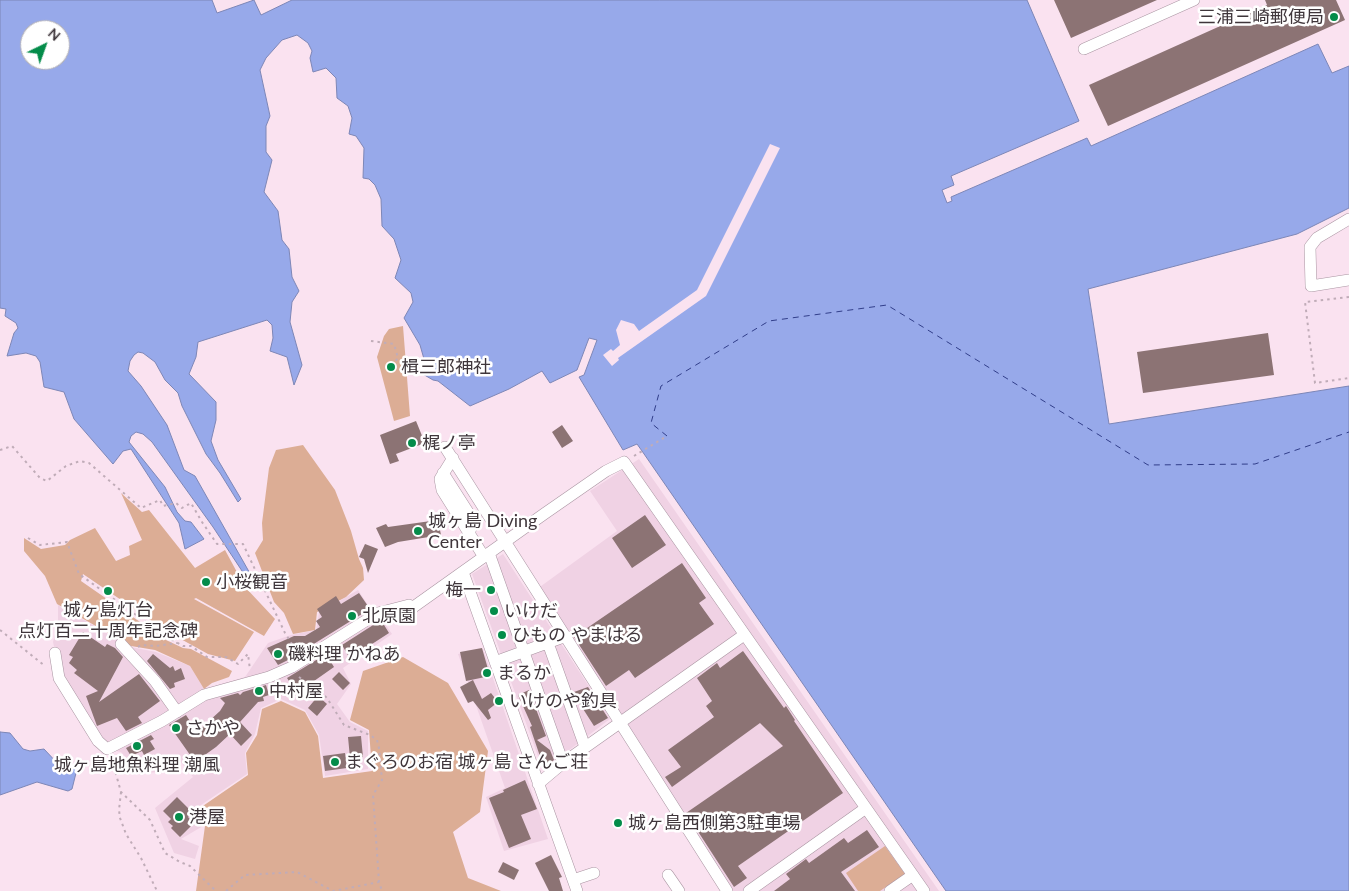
<!DOCTYPE html>
<meta charset="utf-8">
<style>
body{margin:0}
#map{position:relative;width:1349px;height:891px;overflow:hidden;background:#fae2f0;font-family:Lato,sans-serif}
canvas{display:block}
.north{position:absolute;left:20px;top:20px;width:50px;height:50px;box-sizing:border-box;background:#fff;border:1px solid #b2afb1;border-radius:50%;rotate:42deg;font-size:14px;font-weight:700;line-height:20px;text-align:center;color:#3f363b}
.north::after{content:'';display:block;margin:auto;width:18px;height:22px;background:#048c4a;clip-path:polygon(50% 0,100% 100%,50% 72%,0 100%)}
</style>
<div id="map">
<canvas width="1349" height="891"></canvas>
<div class="north">N</div>
</div>
<script>
const ctx = document.querySelector('canvas').getContext('2d');
ctx.lineJoin = 'round';
function fill(path, color) { ctx.fillStyle = color; ctx.fill(path, 'evenodd'); }
const toPath = rows => new Path2D(rows.map(r => 'M' + r).join(''));
function strokePath(path, color, width, dash) { ctx.strokeStyle = color; ctx.lineWidth = width; ctx.lineCap = dash ? 'butt' : 'round'; ctx.setLineDash(dash || []); ctx.stroke(path); }
function write(font, color, halo, rows, align = 'center') {
  ctx.font = font + ' Lato,"Noto Sans JP",sans-serif'; ctx.lineWidth = 5; ctx.setLineDash([]); ctx.textBaseline = 'middle'; ctx.strokeStyle = halo; ctx.fillStyle = color; for (const [text, x, y, turn = 0] of rows) {
    ctx.save(); ctx.translate(x, y); ctx.rotate((+turn || 0) * Math.PI / 180); ctx.textAlign = isNaN(turn) ? turn : align; if (halo) ctx.strokeText(text, 0, 0); ctx.fillText(text, 0, 0); ctx.restore();
  }
}
const built = toPath([
 [639,459,939,891,730,891,537,589,617,531,590,491],
 [503,554,610,719,543,770,472,574],
 [358,590,374,614,377,612,392,634,343,668,351,684,337,704,350,722,368,731,368,769,325,776,319,735,305,710,281,699,261,708,255,734,245,753,247,774,195,809,203,826,181,839,199,846,195,859,174,853,155,808,193,777,179,760,164,771,141,774,121,752,111,750,61,677,53,642,58,623,58,605,131,647,156,652,190,666,204,689,245,677,268,643,291,635,316,630,319,613],
 [483,649,548,839,504,851,486,797,505,788,458,654]
]);
const green = toPath([
 [403,326,410,416,394,421,377,357,384,336,389,329],
 [303,445,335,490,351,531,359,559,363,568,364,580,346,597,317,612,315,630,293,634,284,613,274,602,255,553,263,540,262,523,269,468,276,450],
 [121,493,142,512,149,510,195,568,225,550,245,587,275,619,264,636,196,598,194,599,254,632,235,661,208,654,168,632,83,574,81,581,166,640,183,648,191,649,232,671,229,677,212,683,204,689,190,666,155,650,131,646,57,604,45,576,24,551,24,538,41,549,65,545,70,540,95,528,116,561,130,555,129,546,142,540],
 [403,657,448,683,488,751,480,812,453,832,468,878,501,891,196,891,205,826,197,810,248,775,246,753,257,735,262,709,281,701,305,712,318,736,323,778,372,771,369,730,350,720,363,671],
 [885,846,905,874,880,891,858,891,846,873]
]);
const water = toPath([
 [0,0,212,0,217,13,254,0,261,15,292,0,1027,0,1079,121,951,176,954,185,942,190,947,203,952,201,951,197,1087,138,1091,146,1318,44,1332,73,1349,66,1349,208,1297,234,1088,289,1109,424,1349,386,1349,891,946,891,642,451,637,444,623,450,579,377,584,375,597,340,589,338,577,370,550,383,542,371,509,389,470,406,438,381,433,380,421,373,424,359,420,345,404,318,413,302,411,293,395,278,401,260,394,239,382,226,381,199,375,185,369,179,363,178,364,148,356,136,349,134,352,118,348,106,337,98,336,78,326,68,313,72,310,58,312,51,308,43,297,35,282,40,266,58,260,70,270,116,266,126,266,152,272,160,264,192,278,211,282,240,289,249,292,277,299,291,292,302,290,322,302,365,294,385,287,357,270,351,273,338,272,325,267,320,198,342,196,357,189,374,216,402,216,420,211,441,218,460,241,499,238,502,220,473,206,454,182,406,178,393,165,380,155,362,143,353,138,352,134,355,130,361,128,371,141,386,167,425,184,470,195,476,252,577,248,580,213,527,152,442,143,434,136,432,131,436,129,442,165,487,177,512,185,521,191,522,204,539,185,549,179,523,131,449,123,451,113,464,74,419,64,392,44,387,40,362,36,356,26,353,7,356,14,333,18,328,16,323,5,316,6,309,0,308,0,0],
 [30,30,60,30,60,60,30,60,30,30],
 [0,732,10,733,23,749,30,751,44,749,60,766,77,769,72,789,68,791,37,782,0,795,0,732]
]);
const pier = toPath([
 [770,144,780,148,706,296,618,358,619,360,612,366,603,355,611,349,613,351,620,345,616,330,621,320,634,324,639,331,697,290]
]);
const ferry = toPath([
 [667,436,651,423,661,386,769,321,887,305,1148,465,1255,464,1349,432]
]);
const building = toPath([
 [1054,0,1157,0,1071,38],
 [1265,0,1336,0,1345,20,1108,126,1089,85,1267,5],
 [1268,333,1274,375,1143,393,1137,352],
 [416,421,425,443,396,454,399,461,390,464,380,435],
 [562,425,573,441,562,448,552,432],
 [645,515,666,545,632,568,612,538],
 [438,520,441,535,398,542,385,547,376,528,386,524,388,527],
 [365,544,378,549,368,573,364,559,359,557],
 [682,563,706,598,699,603,714,624,635,678,629,670,606,686,574,637],
 [359,593,370,609,288,660,278,665,267,648,294,636,305,636,320,627,316,621,322,617,317,609,336,596,341,604],
 [381,620,389,633,352,657,349,657,342,645],
 [83,632,105,647,107,644,115,648,123,657,99,702,139,674,160,701,138,717,142,723,126,731,117,718,97,726,86,696,98,691,74,673,77,670,69,663,73,657,69,655],
 [482,648,490,676,466,681,460,652],
 [743,651,784,708,786,706,795,720,794,721,843,793,738,866,747,878,734,887,686,813,783,746,760,723,672,787,665,777,681,767,668,750,714,717,706,706,712,701,697,678,717,663,720,668],
 [153,654,170,668,173,666,175,671,181,668,185,679,174,683,175,687,170,689,147,661],
 [326,654,334,667,297,693,287,678],
 [339,672,350,683,343,690,332,679],
 [473,680,482,699,491,693,498,702,488,710,491,718,488,720,473,701,468,703,460,687],
 [266,685,269,695,263,697,264,701,258,702,240,722,252,735,241,746,230,734,216,747,195,762,169,725,186,715,197,732,220,711,225,703,220,698,238,693,240,695,243,692],
 [588,687,608,718,594,726,578,701,574,692],
 [529,690,546,736,537,740,550,750,554,760,544,768,530,727,532,726,518,695],
 [318,696,327,704,317,716,308,708],
 [151,735,154,739,150,741,155,749,144,755,142,751,131,756,126,748],
 [361,736,363,757,350,758,348,737],
 [345,753,347,768,325,771,323,756],
 [525,780,537,809,521,815,531,839,509,848,489,798,504,792,503,790],
 [177,797,192,812,188,817,194,823,180,837,171,828,173,826,168,822,171,819,163,811],
 [867,830,879,847,841,872,855,891,774,891,790,879,786,874,806,859,809,863,844,838,848,843],
 [551,855,562,877,559,878,563,891,549,891,535,863],
 [503,862,519,870,514,880,498,872]
]);
const path = toPath([
 [1349,297,1305,302,1315,383,1349,378],
 [371,341,394,344,398,358,393,364],
 [0,450,12,446,40,478,47,481,66,466,80,461,89,463,141,508,160,500,163,506,176,503,182,508,191,503,202,522,217,544,243,544,285,633,297,652],
 [634,456,667,436],
 [28,538,40,545,67,542,79,574,164,635,183,646,191,646,207,657,226,657,238,664,248,654,250,670],
 [0,630,45,666],
 [138,647,141,645,156,646,177,643],
 [299,677,308,684,316,687,327,698,344,725,370,735,377,740,379,748,382,780,373,795,379,882,382,891],
 [112,760,121,792,150,820,165,853,180,862,190,866,216,891],
 [121,792,119,810,120,818,126,834,141,858,157,891],
 [226,891,245,875,297,872,333,891,379,882]
]);
const minor = toPath([
 [1084,49,1194,0],
 [1349,219,1317,238,1310,247,1311,286,1349,280],
 [445,447,727,891],
 [453,458,440,479,442,490,484,557],
 [443,473,473,520,469,535],
 [489,553,563,763],
 [463,572,577,891],
 [548,643,585,747],
 [121,644,155,681,177,712],
 [55,653,59,678,98,741,107,749,162,721,204,695,269,677,292,667,378,613,409,605,412,608,544,514,606,471,624,462,924,891],
 [495,662,566,636],
 [538,784,563,763,744,635],
 [668,875,679,891],
 [573,880,594,873],
 [749,891,866,808],
 [890,891,913,875]
]);
const markers = [
 [1334,17,5,"#048c4a"],
 [391,367,5,"#048c4a"],
 [412,443,5,"#048c4a"],
 [418,531,5,"#048c4a"],
 [206,582,5,"#048c4a"],
 [491,590,5,"#048c4a"],
 [108,591,5,"#048c4a"],
 [494,611,5,"#048c4a"],
 [352,616,5,"#048c4a"],
 [502,635,5,"#048c4a"],
 [278,654,5,"#048c4a"],
 [487,673,5,"#048c4a"],
 [259,691,5,"#048c4a"],
 [499,701,5,"#048c4a"],
 [176,728,5,"#048c4a"],
 [137,746,5,"#048c4a"],
 [335,762,5,"#048c4a"],
 [179,817,5,"#048c4a"],
 [618,823,5,"#048c4a"]
];
const poiNames = [
 ["三浦三崎郵便局",1324,17,"right"],
 ["楫三郎神社",401,367],
 ["梶ノ亭",422,443],
 ["城ヶ島 Diving",428,521],
 ["Center",428,542],
 ["小桜観音",216,582],
 ["梅一",481,590,"right"],
 ["城ヶ島灯台",108,610,"center"],
 ["点灯百二十周年記念碑",108,631,"center"],
 ["いけだ",504,611],
 ["北原園",362,616],
 ["ひもの やまはる",512,635],
 ["磯料理 かねあ",288,654],
 ["まるか",497,673],
 ["中村屋",269,691],
 ["いけのや釣具",509,701],
 ["さかや",186,728],
 ["まぐろのお宿 城ヶ島 さんご荘",345,762],
 ["城ヶ島地魚料理 潮風",137,765,"center"],
 ["港屋",189,817],
 ["城ヶ島西側第3駐車場",628,823]
];
fill(built, '#f0d2e4');
fill(green, '#dcad95');
fill(water, '#97a9ea');
strokePath(water, '#7d86b6', 1);
fill(pier, '#fae2f0');
strokePath(ferry, '#313e8a', 1, [6, 5]);
fill(building, '#8c7374');
strokePath(minor, '#a994a1', 12);
strokePath(path, '#c0acb8', 2, [2.5, 4]);
strokePath(minor, '#fff', 11);
for (const [x, y, r, color] of markers) { const dot = new Path2D(); dot.arc(x, y, r, 0, 2 * Math.PI); ctx.fillStyle = color; ctx.fill(dot); strokePath(dot, '#fff', 2); }
write('18px', '#3f363b', '#fff', poiNames, 'left');
</script>
